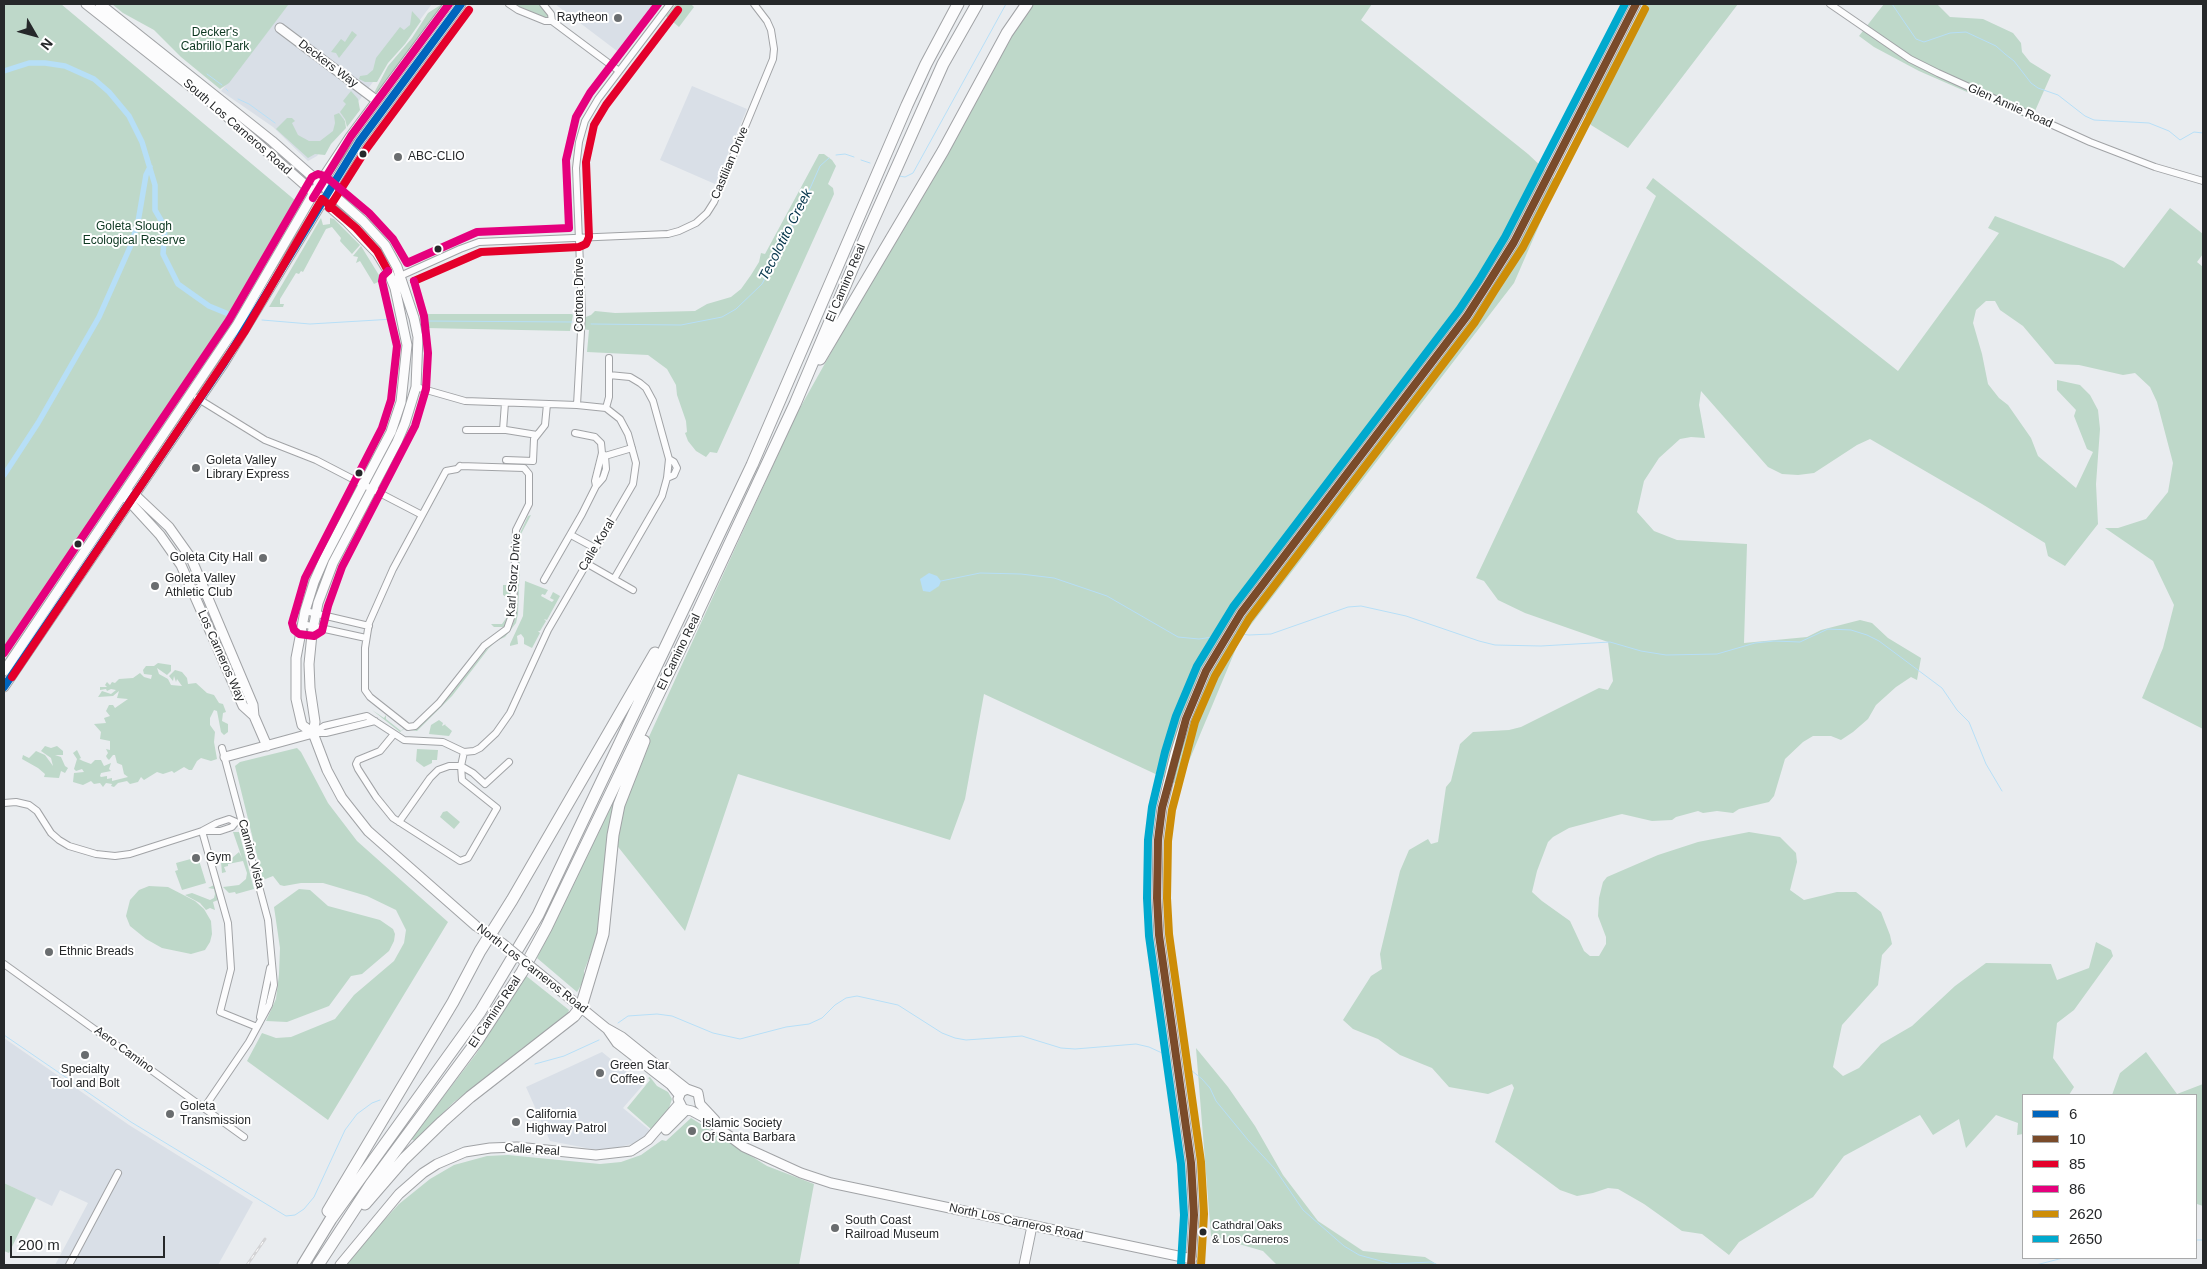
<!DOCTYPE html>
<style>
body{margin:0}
#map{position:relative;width:2207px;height:1269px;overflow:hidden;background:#e9ecef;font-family:Helvetica,sans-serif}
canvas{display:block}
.frame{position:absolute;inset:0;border:5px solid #26282a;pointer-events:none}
.legend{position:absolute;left:2022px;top:1094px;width:175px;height:165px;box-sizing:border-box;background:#fff;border:1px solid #a8a9aa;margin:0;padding:6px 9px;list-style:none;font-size:15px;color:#26282a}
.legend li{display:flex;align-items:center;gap:10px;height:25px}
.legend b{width:25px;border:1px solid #a8a9aa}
.north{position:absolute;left:10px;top:10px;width:50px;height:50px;-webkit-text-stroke:4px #fff;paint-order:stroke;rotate:128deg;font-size:14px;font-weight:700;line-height:20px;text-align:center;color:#26282a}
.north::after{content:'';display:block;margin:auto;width:18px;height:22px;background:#26282a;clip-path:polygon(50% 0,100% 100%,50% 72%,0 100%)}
.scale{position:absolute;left:10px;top:1236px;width:155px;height:22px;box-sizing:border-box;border:2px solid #26282a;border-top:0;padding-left:6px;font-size:15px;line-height:18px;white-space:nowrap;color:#26282a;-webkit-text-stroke:4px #fff;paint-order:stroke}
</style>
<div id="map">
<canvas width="2207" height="1269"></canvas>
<div class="frame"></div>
<ul class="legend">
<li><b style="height:6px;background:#0065bd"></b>6</li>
<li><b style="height:6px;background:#7a4b2a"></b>10</li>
<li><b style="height:6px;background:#e4002b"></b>85</li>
<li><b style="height:6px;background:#e5007d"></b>86</li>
<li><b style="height:6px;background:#cd8d08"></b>2620</li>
<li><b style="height:6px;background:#00a9ce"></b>2650</li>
</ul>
<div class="north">N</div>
<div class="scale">200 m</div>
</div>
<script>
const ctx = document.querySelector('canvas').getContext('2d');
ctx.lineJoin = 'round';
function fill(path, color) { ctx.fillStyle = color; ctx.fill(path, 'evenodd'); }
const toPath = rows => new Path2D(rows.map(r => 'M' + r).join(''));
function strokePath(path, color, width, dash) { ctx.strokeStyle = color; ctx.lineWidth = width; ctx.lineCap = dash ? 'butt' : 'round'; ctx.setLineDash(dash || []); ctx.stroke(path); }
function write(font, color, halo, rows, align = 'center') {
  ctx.font = font + ' Helvetica,sans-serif'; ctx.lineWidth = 4; ctx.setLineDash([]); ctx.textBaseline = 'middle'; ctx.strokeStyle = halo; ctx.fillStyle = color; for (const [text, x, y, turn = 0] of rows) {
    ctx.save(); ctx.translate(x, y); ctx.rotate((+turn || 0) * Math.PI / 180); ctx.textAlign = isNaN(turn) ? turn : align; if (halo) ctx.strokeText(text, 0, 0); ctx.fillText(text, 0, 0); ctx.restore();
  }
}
const built = toPath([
 [289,4,432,4,317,156,308,161,273,127,221,91],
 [555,4,659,4,621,54],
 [692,86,747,109,715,184,660,160],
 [4,1038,129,1125,253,1202,218,1265,55,1265,88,1203,60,1190,52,1206,4,1183],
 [602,1052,643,1085,623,1108,651,1131,636,1143,602,1151,550,1141,526,1087]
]);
const green = toPath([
 [4,4,61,4,296,201,233,322,4,655],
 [112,4,289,4,229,83,220,89,181,57,154,30,123,13],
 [442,4,441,9,379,91,374,93,388,66,412,38,428,13],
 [514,4,540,4,549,16,548,19],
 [676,4,691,4,694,7,679,27,666,16],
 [1031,4,1372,4,1361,20,1528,154,1558,182,1514,283,1240,639,1179,785,984,694,965,799,950,840,738,774,685,931,615,843,632,774,796,415,1011,32],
 [1643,4,1738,4,1628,148,1591,125,1585,114],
 [1884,4,1937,4,1950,17,1983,19,2013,33,2021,43,2022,52,2030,62,2051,75,2031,120,1919,71,1874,47,1859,36],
 [412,11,421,21,405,44,388,63,377,82,365,82,359,79,360,76,367,75,373,70,376,58,400,27,404,30,410,25],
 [352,31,357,35,339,58,336,53,331,52,341,39,345,42],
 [351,91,358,99,360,110,347,127,345,119,340,112,346,104,343,101],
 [339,113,345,121,346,128,331,144,325,155,315,154,308,158,276,129,287,118,292,118,295,121,292,123,298,135,309,141,320,141,333,131,335,123,334,115],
 [819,154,824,154,832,160,836,166,828,184,833,188,834,194,717,453,710,452,706,457,696,451,688,441,685,433,687,432,686,421,677,395,676,385,667,369,648,355,587,352,589,330,582,329,583,318,591,315,595,311,615,313,695,311,707,304,731,297,741,289,751,275,759,262,761,253,765,254],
 [1653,178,1898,371,1999,233,1988,228,1995,216,2113,261,2124,268,2170,208,2203,234,2203,254,2197,262,2203,267,2203,729,2142,698,2163,648,2174,605,2153,561,2105,528,2118,528,2146,519,2168,492,2173,463,2157,402,2150,387,2135,373,2123,375,2079,365,2055,364,2023,326,2000,310,1995,301,1986,301,1976,310,1973,323,1982,354,1988,384,1999,398,2008,405,2031,438,2038,456,2076,488,2093,452,2087,449,2074,416,2076,410,2057,390,2057,380,2080,385,2090,395,2098,410,2100,429,2096,484,2098,524,2065,566,2048,556,2045,543,1982,504,1870,439,1857,445,1814,473,1798,475,1782,474,1768,467,1701,391,1699,405,1705,438,1691,437,1680,439,1659,458,1644,481,1637,512,1654,531,1677,540,1747,544,1744,643,1807,637,1821,630,1860,620,1872,623,1888,638,1921,658,1917,680,1911,677,1896,687,1876,705,1868,719,1853,732,1841,740,1831,736,1813,736,1803,742,1785,759,1774,796,1769,802,1739,809,1733,813,1717,811,1703,813,1698,811,1676,817,1672,820,1652,821,1622,814,1614,816,1569,828,1553,837,1548,842,1537,871,1532,892,1542,901,1570,921,1584,951,1590,956,1599,956,1606,944,1606,937,1598,916,1599,898,1603,882,1607,877,1658,855,1698,842,1749,832,1780,837,1796,853,1797,862,1790,890,1804,900,1837,892,1856,892,1881,912,1890,935,1892,944,1882,955,1878,985,1842,1025,1833,1067,1843,1076,1859,1068,1881,1044,1912,1026,1955,986,1986,963,2051,964,2057,980,2089,968,2096,942,2111,950,2113,956,2074,1010,2057,1023,2053,1058,2074,1087,2069,1095,2023,1095,2023,1134,2017,1135,2018,1123,1996,1115,1966,1148,1959,1119,1933,1135,1920,1115,1844,1156,1813,1197,1739,1242,1729,1255,1702,1234,1682,1231,1644,1204,1618,1189,1608,1188,1593,1193,1577,1196,1560,1190,1495,1142,1514,1088,1512,1084,1488,1094,1449,1087,1432,1068,1400,1055,1378,1039,1353,1029,1343,1020,1371,976,1382,969,1380,954,1400,871,1409,850,1428,839,1431,844,1438,842,1446,787,1451,781,1460,744,1473,732,1509,730,1521,727,1599,688,1608,690,1613,681,1608,642,1525,613,1498,600,1484,581,1476,578,1656,196,1646,188],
 [321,218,323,225,330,224,330,218,334,219,360,245,352,254,340,241,341,238,332,227,326,229,303,272,301,271,299,274,296,273,280,299,280,304,284,304,283,307,269,307],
 [361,246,382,280,374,284,360,261,356,263,358,257,353,256],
 [421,314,572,314,573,315,570,331,425,328],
 [531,515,521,534,518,614,516,623,505,637,496,641,489,648,452,696,417,731,404,729,400,732,372,710,384,718,386,715,386,719,401,731,404,728,417,728,447,699,486,650,494,642,505,635,512,626,517,612,520,533,528,516],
 [525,581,548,590,545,595,542,594,541,596,552,602,554,600,550,598,553,592,560,596,547,620,544,619,546,621,540,631,538,631,540,633,532,648,524,644,524,638,521,634,517,636,518,644,510,646,510,644,523,616],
 [503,585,511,585,511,611,506,625,504,627,494,627,491,624,502,624,509,614,508,598,503,595],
 [158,663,171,665,171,671,167,675,157,668,159,674,168,679,171,685,182,686,177,679,176,682,174,676,173,681,169,676,175,670,182,672,187,678,188,684,196,683,207,693,214,695,219,703,223,704,226,712,223,713,222,721,228,724,228,732,224,735,221,732,217,711,214,710,210,718,210,725,215,732,214,742,217,759,211,761,201,758,197,761,192,770,189,770,184,767,174,773,172,771,163,774,157,772,144,780,141,777,138,782,130,784,127,781,118,783,114,787,111,786,112,784,106,783,103,787,100,783,94,784,91,781,83,785,73,782,74,773,84,772,82,769,76,771,74,769,77,759,73,753,77,750,81,758,79,759,83,761,91,764,95,760,101,760,104,766,111,763,109,769,111,771,101,773,100,776,101,777,107,776,107,779,112,778,112,781,128,777,124,774,122,765,117,763,115,755,113,755,109,760,107,758,106,756,108,753,106,749,110,750,110,741,100,739,101,732,94,724,106,723,104,718,110,716,106,711,109,705,113,705,115,708,128,699,117,698,119,691,113,696,98,697,102,691,111,694,116,690,111,689,107,691,106,689,100,690,100,687,107,687,105,685,107,682,110,685,112,682,115,683,119,679,133,678,140,673,144,677,151,679,152,675,144,674,143,670,146,666,154,666],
 [439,720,443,723,442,726,446,724,445,725,452,731,449,736,429,734,431,725],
 [45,746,51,748,57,746,63,751,63,755,55,755,61,757,65,766,68,768,65,773,61,771,59,778,44,777,45,774,38,768,22,759,23,755,29,758,36,751,45,755,53,766,51,758,41,751],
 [297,748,301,752,328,803,357,841,448,922,328,1120,247,1061,262,1033,276,1038,291,1037,335,1019,354,995,394,961,404,943,406,930,396,910,367,896,323,883,301,883,284,886,280,885,273,876,263,880,235,766,240,762],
 [417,749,438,750,437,760,432,760,432,763,424,767,416,761],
 [616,795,598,935,584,971,584,980,577,992,537,958],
 [447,811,460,822,454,829,440,817,443,812],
 [233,832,239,832,254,889,236,894,235,892,229,893,223,887,239,885,246,879,247,873,243,861,228,864,228,866,224,867,226,872,222,873,221,862,218,859,232,858,239,852,242,858],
 [198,857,206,883,182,890,175,871,178,870,176,863],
 [214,885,218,900,213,902,215,910,210,908,206,910,200,903,185,895,192,893,210,900,214,898,215,894,214,889,208,888],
 [149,886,168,887,195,901,204,909,211,921,212,934,210,942,205,950,191,954,162,948,146,939,130,926,126,916,130,900,139,890],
 [299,889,310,890,328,906,380,920,393,929,395,934,394,941,389,951,362,974,351,976,329,1006,287,1022,266,1021,276,999,279,974,280,948,274,907],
 [525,975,569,1010,568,1013,535,1042,530,1043,521,1049,517,1056,454,1102,415,1141,411,1139,476,1054],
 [1196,1048,1228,1087,1255,1126,1283,1175,1318,1221,1363,1251,1425,1257,1438,1265,1277,1265,1263,1251,1211,1236],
 [2146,1052,2177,1094,2203,1084,2203,1206,2197,1204,2196,1197,2196,1095,2112,1095,2120,1073],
 [650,1077,657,1086,668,1092,672,1099,669,1108,652,1130,627,1108,650,1080,648,1078],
 [691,1118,767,1166,814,1184,799,1265,345,1265,362,1244,399,1204,430,1179,454,1165,487,1156,508,1155,600,1164,621,1162,641,1155,662,1140,666,1141],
 [4,1183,36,1198,9,1253,4,1251]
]);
const water = toPath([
 [929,573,937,576,941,581,939,586,930,592,923,591,920,579]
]);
const stream = toPath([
 [1892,4,1916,39,1924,42,1950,33,1966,32,1996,46,2005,54,2014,61,2031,83,2038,88,2058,95,2085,116,2094,120,2149,123,2169,131,2180,140,2194,132,2203,133],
 [207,74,222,85],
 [226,89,228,91],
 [238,99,249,104,275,123],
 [836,155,845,154,854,157],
 [861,160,870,163],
 [899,176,905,177,913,173,1006,4],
 [226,313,235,314],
 [262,320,310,324,394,319],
 [422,321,572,322],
 [591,324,681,325,722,317,736,309,762,284,796,220,820,166,829,158],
 [941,581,980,573,1021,574,1054,578,1107,596,1178,637,1199,639,1213,637],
 [1233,633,1249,635,1271,634,1348,607,1361,606,1406,616,1479,641,1495,645,1541,646,1610,642,1641,651,1666,655,1717,654,1755,643,1774,641,1800,642,1828,629,1851,630,1867,635,1879,641,1942,688,1957,710,1969,722,1986,764,2002,791],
 [618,1023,628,1016,657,1014,672,1016,713,1033,740,1039,786,1027,809,1024,822,1018,835,1005,846,998,857,996,898,1005,942,1033,955,1038,966,1040,1022,1036,1061,1048,1075,1049,1136,1044,1149,1047,1173,1058],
 [4,1035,131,1122,286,1216,295,1215,304,1209,314,1197,345,1130,357,1114,372,1103,380,1100],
 [1181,1062,1202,1079,1210,1088,1216,1101,1248,1140,1275,1169,1303,1210,1344,1246,1359,1255,1392,1264,1431,1262,1438,1265],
 [535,1064,564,1056,599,1040],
 [2196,1240,2203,1240],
 [2036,1265,2063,1258]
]);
const canal = toPath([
 [4,71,29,63,45,63,65,66,94,79,109,92,129,116,142,142,155,185,155,210,165,227,163,254,178,284,209,306,226,313],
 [4,475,38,423,99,317,131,245,138,222,146,175,150,167]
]);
const street = toPath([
 [509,4,518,10,545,21,552,21,619,71],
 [543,4,551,14,552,21],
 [1830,4,1910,59,1938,73,2090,142,2155,167,2203,181],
 [398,277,460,249,479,242,668,234,679,231,696,223,707,213,714,202,773,59,774,49,771,30,767,21,754,4],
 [609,358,609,375],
 [197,398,265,440,316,460,422,515],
 [577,405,582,313,576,168,579,142,585,121,598,99,670,4],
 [606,408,609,397,609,375,630,377,640,383,646,388,653,401,669,459,667,478,662,496,614,579],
 [466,430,506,430,537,435],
 [503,430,505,403],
 [575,433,595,437,601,443,602,453,595,481,596,486,603,478,606,469,605,456,602,453],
 [605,456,632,448],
 [506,460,533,461,534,439,545,425,547,404],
 [460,466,524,468,529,474,529,504,516,530,513,612,507,629,484,646,439,703,415,726,408,727,370,697,365,690,365,648,369,623,393,569,446,471,457,469,460,466],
 [667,478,674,475,677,468,674,462,669,459],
 [571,535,595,548],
 [586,563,633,590],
 [544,580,582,514,596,486],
 [305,611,369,626],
 [302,624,366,638],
 [313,733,324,726,367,716,404,740,443,742,464,752,474,751,480,748,496,733,510,713,548,630,633,484,636,463,628,434,620,419,606,408,577,405,465,401,416,387],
 [313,733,326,733,375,721],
 [394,734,380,751,358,760,356,764,358,769,376,797,393,818,460,861,468,858,497,808,462,780,461,766,464,752],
 [4,803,16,802,29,805,37,811,51,833,59,840,69,846,96,854,115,856,130,854,202,831,217,823,229,819,236,822,232,827,220,831,202,831],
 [399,822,430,778,438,770,449,766,461,766,473,773,485,784,509,762],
 [202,831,228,923,231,969,220,1012,257,1027],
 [4,964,244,1137],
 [260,1017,270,968],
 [204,1108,249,1042,269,1005,274,985,268,920,222,748],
 [69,1265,118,1173]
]);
const secondary = toPath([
 [86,4,214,105,346,221,377,253,388,271,395,288,407,345,401,402,391,432,324,559,314,582,305,611,296,658,296,699,302,725,313,733],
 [100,4,272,141,363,221,385,245,397,267,414,318,418,337,416,387,405,423,397,442,333,563,318,603,312,634,309,664,310,688,315,722,313,733,327,770,342,798,368,831,476,926,502,943],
 [280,28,376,100],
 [131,494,135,495,169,527,191,558,253,705,254,716,267,746],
 [127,499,160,535,181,565,243,706,254,716],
 [4,671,237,325,319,184,350,137,449,4],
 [4,687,224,363,359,142,461,4],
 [225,757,313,733],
 [535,970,606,1028,622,1037,678,1082,687,1089,698,1093,700,1104,715,1120],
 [608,1030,617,1043,671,1085,679,1095],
 [687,1089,681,1092,678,1099,683,1109,692,1111,705,1118,744,1147,801,1173,831,1183,1192,1259],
 [666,1130,685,1111],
 [340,1265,399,1194,423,1173,437,1164,465,1152,490,1148,517,1147,596,1155,631,1151,648,1140,679,1104],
 [1024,1265,1032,1226],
 [1191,1265,1194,1215,1191,1163,1159,935,1157,898,1158,840,1162,808,1175,754,1186,719,1206,671,1241,613,1467,316,1487,285,1514,242,1636,4]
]);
const highway = toPath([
 [820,359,943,151,1007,33,1027,4],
 [365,1204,404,1159,442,1122,470,1097,574,1016,581,1007,603,934,613,835,619,805,644,741],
 [328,1211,453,1002,480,951,512,900,655,653],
 [303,1265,331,1219,480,1012,538,915,752,465,907,105,926,64,958,4],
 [318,1265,371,1184,477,1041,522,972,546,928,696,616,795,404,867,234,943,64,977,4]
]);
const rail = toPath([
 [247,1265,265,1239]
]);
const secondaryBridge = toPath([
 [502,943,535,970]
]);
const bus1 = toPath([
 [4,687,224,363,359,142,461,4]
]);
const bus2 = toPath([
 [1191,1265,1194,1215,1191,1163,1159,935,1157,898,1158,840,1162,808,1186,719,1206,671,1241,613,1467,316,1487,285,1514,242,1636,4]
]);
const bus3 = toPath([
 [329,208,367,148,469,10],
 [414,281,481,252,579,247,586,244,589,237,586,162,594,125,606,105,678,10],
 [12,677,245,331,322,199,356,228,377,251,388,271]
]);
const bus4 = toPath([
 [313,198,351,136,449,4],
 [388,271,383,276,382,281,397,346,391,400,382,428,305,578,292,623,294,630,299,634,314,636,322,631,328,606,342,567,415,426,426,389,428,353,424,316,414,281],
 [4,653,229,320,312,177,318,174,325,176,369,213,393,239,407,263,477,232,569,228,566,160,576,117,590,93,658,4]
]);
const bus5 = toPath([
 [1201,1265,1204,1214,1201,1162,1169,934,1167,898,1168,841,1172,810,1195,722,1215,676,1249,619,1475,322,1495,290,1523,247,1645,9]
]);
const bus6 = toPath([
 [1181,1264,1184,1215,1181,1164,1149,936,1147,898,1148,840,1152,807,1165,752,1176,716,1197,666,1233,607,1459,310,1479,280,1505,237,1625,4]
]);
const markers = [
 [618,18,5,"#6a6d6f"],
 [363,154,4.5,"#26282a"],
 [398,157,5,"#6a6d6f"],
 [438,249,4.5,"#26282a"],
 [196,468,5,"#6a6d6f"],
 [359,473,4.5,"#26282a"],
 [78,544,4.5,"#26282a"],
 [263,558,5,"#6a6d6f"],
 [155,586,5,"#6a6d6f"],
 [196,858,5,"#6a6d6f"],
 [49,952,5,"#6a6d6f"],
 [85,1055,5,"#6a6d6f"],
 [600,1073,5,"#6a6d6f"],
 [170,1114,5,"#6a6d6f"],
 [516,1122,5,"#6a6d6f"],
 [692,1131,5,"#6a6d6f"],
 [835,1228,5,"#6a6d6f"],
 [1203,1232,4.5,"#26282a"]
];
const busNames = [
 ["Cathdral Oaks",1212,1226],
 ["& Los Carneros",1212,1240]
];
const poiNames = [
 ["Raytheon",608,18,"right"],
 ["ABC-CLIO",408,157],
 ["Goleta Valley",206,461],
 ["Library Express",206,475],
 ["Goleta City Hall",253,558,"right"],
 ["Goleta Valley",165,579],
 ["Athletic Club",165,593],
 ["Gym",206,858],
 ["Ethnic Breads",59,952],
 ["Green Star",610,1066],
 ["Coffee",610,1080],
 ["Specialty",85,1070,"center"],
 ["Tool and Bolt",85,1084,"center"],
 ["Goleta",180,1107],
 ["Transmission",180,1121],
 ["California",526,1115],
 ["Highway Patrol",526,1129],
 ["Islamic Society",702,1124],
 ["Of Santa Barbara",702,1138],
 ["South Coast",845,1221],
 ["Railroad Museum",845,1235]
];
const parkNames = [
 ["Decker's",215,33],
 ["Cabrillo Park",215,47],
 ["Goleta Slough",134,227],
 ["Ecological Reserve",134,241]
];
const streetNames = [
 ["Deckers Way",328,64,37],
 ["Glen Annie Road",2010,106,24],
 ["South Los Carneros Road",237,127,41],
 ["Castilian Drive",730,163,-67],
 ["El Camino Real",846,283,-67],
 ["Cortona Drive",580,295,-90],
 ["Calle Koral",597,545,-59],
 ["Karl Storz Drive",514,575,-86],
 ["El Camino Real",679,652,-64],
 ["Los Carneros Way",221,656,66],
 ["Camino Vista",251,854,75],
 ["North Los Carneros Road",532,969,38],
 ["El Camino Real",495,1012,-56],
 ["Aero Camino",124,1050,36],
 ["Calle Real",532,1150,4],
 ["North Los Carneros Road",1016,1222,12]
];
const waterNames = [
 ["Tecolotito Creek",786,235,-63]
];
fill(built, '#d9dfe7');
fill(green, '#bed8c9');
fill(water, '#b7dff7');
strokePath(stream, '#b7dff7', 1);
strokePath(canal, '#b7dff7', 5.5);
strokePath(street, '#a1a3a6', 8);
strokePath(secondary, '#a1a3a6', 11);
strokePath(highway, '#a1a3a6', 13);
strokePath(street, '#fcfcfd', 6);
strokePath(secondary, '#fcfcfd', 9);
strokePath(highway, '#fcfcfd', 11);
strokePath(rail, '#d3d3d5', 3);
strokePath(rail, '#fff', 1, [4]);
strokePath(secondaryBridge, '#a1a3a6', 11, []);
strokePath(secondaryBridge, '#fcfcfd', 9);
strokePath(bus1, '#0065bd', 8);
strokePath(bus2, '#7a4b2a', 8);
strokePath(bus3, '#e4002b', 8);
strokePath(bus4, '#e5007d', 8);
strokePath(bus5, '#cd8d08', 8);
strokePath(bus6, '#00a9ce', 8);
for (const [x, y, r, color] of markers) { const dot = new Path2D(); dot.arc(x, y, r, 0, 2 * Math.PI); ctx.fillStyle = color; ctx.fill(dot); strokePath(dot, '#fff', 2); }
write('11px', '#26282a', '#fff', busNames, 'left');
write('12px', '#26282a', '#fff', poiNames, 'left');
write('12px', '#0c3720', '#fff', parkNames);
write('12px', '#26282a', '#fff', streetNames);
write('italic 14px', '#05354b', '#fff', waterNames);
</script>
